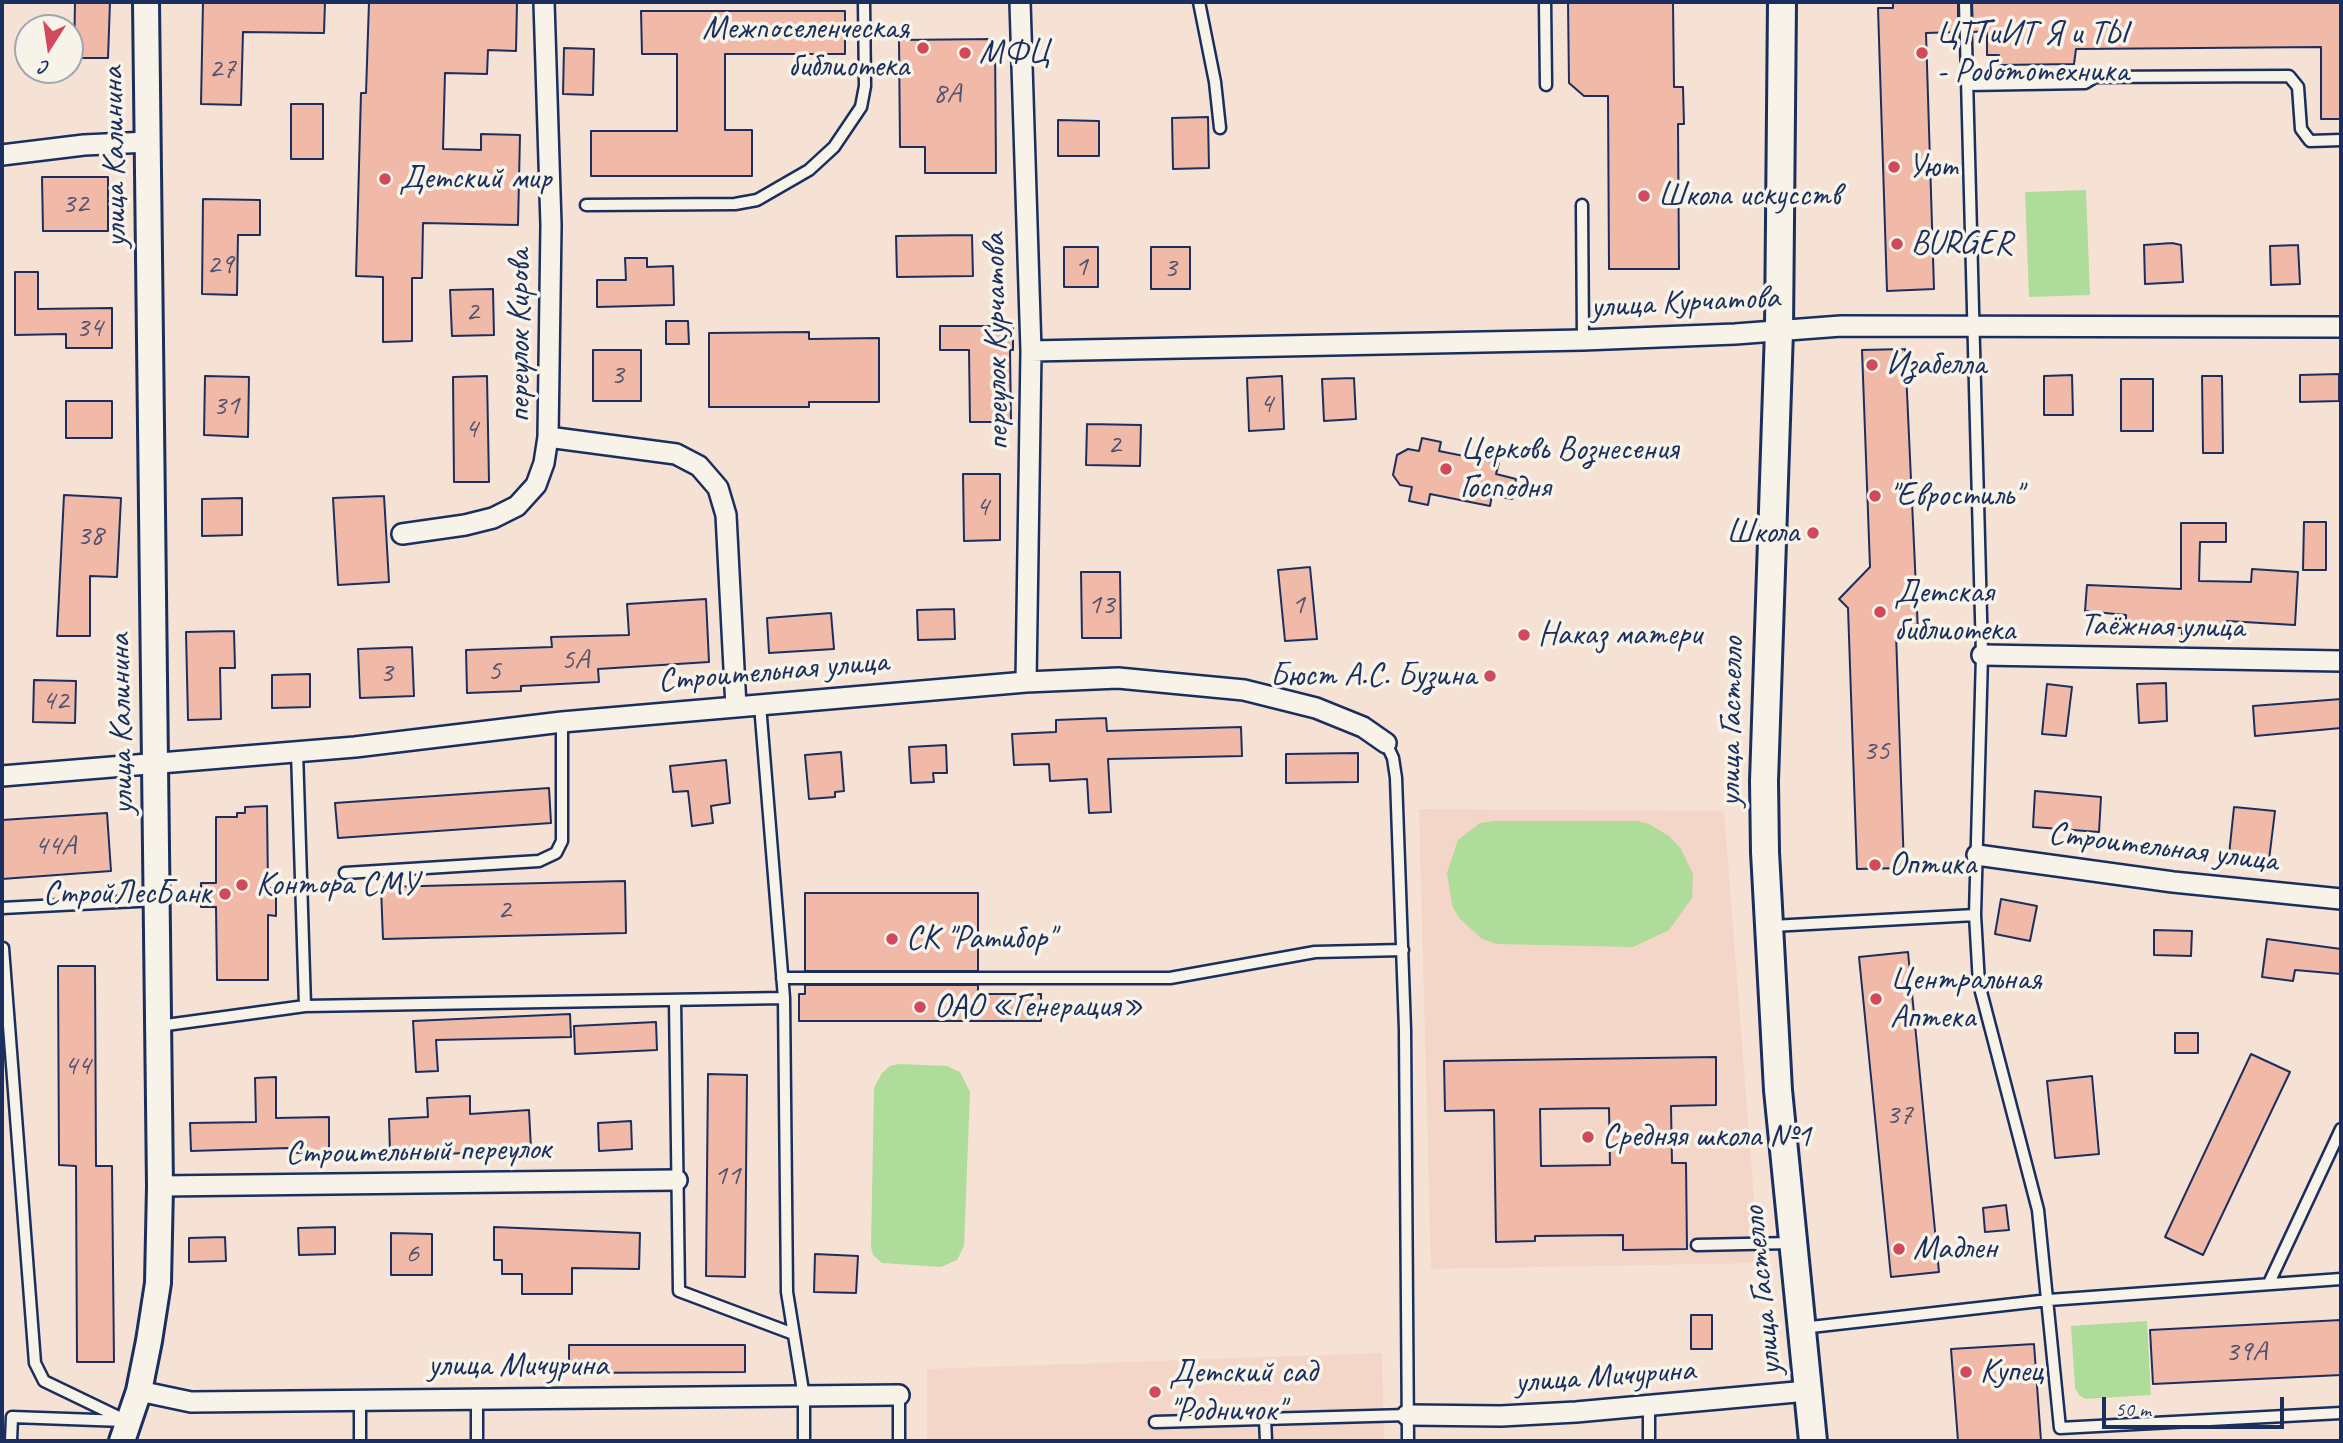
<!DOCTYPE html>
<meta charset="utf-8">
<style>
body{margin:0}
#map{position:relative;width:2343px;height:1443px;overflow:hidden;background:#f5e2d5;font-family:Caveat,sans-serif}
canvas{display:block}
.frame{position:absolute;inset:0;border:4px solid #1b2f5e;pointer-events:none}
.north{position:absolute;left:14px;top:14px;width:70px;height:70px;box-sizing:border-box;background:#f7f3e8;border:2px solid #9fa5b1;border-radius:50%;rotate:192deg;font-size:19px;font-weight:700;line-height:28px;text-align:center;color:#1b2f5e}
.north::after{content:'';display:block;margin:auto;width:24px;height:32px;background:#d1495b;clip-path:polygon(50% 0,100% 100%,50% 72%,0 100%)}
.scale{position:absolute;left:2102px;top:1397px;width:182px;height:32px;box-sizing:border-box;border:4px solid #1b2f5e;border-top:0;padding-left:9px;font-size:21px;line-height:24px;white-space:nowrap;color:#1b2f5e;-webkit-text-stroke:5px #f7f3e8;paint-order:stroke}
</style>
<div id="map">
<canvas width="2343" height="1443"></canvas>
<div class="frame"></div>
<div class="north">С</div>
<div class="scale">50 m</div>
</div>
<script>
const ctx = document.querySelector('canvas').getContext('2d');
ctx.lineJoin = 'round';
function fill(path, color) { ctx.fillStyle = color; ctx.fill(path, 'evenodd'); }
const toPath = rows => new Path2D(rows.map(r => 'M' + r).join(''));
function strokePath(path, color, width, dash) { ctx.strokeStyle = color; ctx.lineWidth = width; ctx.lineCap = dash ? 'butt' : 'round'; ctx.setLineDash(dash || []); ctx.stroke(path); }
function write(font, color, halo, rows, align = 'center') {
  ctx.font = font + ' Caveat,sans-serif'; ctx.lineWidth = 7; ctx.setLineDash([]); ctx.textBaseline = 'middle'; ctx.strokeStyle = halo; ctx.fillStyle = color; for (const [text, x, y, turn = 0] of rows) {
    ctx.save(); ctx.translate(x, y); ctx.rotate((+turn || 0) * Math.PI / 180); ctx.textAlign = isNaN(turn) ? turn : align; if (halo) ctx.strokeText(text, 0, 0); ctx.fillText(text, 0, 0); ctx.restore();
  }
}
const built = toPath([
 [1419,809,1724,811,1759,1263,1431,1269],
 [1382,1353,1384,1441,927,1441,927,1369]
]);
const green = toPath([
 [2086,190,2090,295,2029,297,2025,192],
 [1494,821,1638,821,1649,824,1669,836,1681,849,1693,874,1692,898,1669,930,1633,947,1497,944,1482,939,1459,918,1452,905,1447,873,1458,840,1480,823],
 [899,1064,947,1066,960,1072,970,1092,964,1246,957,1260,941,1267,882,1263,873,1255,871,1247,874,1088,882,1073,890,1066],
 [2147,1321,2151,1395,2085,1399,2079,1395,2075,1388,2071,1326]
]);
const building = toPath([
 [75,2,110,2,108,58,74,58,75,2],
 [203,2,325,2,324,33,243,32,241,105,201,104,203,2],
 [369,2,517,2,516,51,488,50,487,74,445,73,443,149,481,150,481,134,520,135,518,225,423,223,422,278,412,278,412,341,383,342,383,277,356,276,361,93,366,93,369,2],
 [1568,2,1673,2,1674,87,1683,87,1684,124,1678,124,1679,269,1609,269,1608,96,1584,96,1569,83,1568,2],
 [1893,2,1958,2,1958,32,1926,33,1934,289,1887,291,1878,8,1893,8,1893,2],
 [1972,2,2341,2,2341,119,2321,119,2321,47,2076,49,2074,64,1999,65,1999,55,1987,55,1987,31,1973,32,1972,2],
 [641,11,845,11,845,54,725,54,725,130,752,130,752,176,591,176,591,131,677,131,677,54,642,54,641,11],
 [995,39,996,173,925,173,925,147,900,147,899,40,995,39],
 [564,48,594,49,593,95,563,94,564,48],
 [291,104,323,104,323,159,291,159,291,104],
 [1208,117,1209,168,1173,169,1172,118,1208,117],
 [1058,120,1099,121,1099,156,1058,156,1058,120],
 [42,177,108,177,108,231,43,231,42,177],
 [203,199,260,200,260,235,238,235,237,295,202,294,203,199],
 [972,235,973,276,897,277,896,236,972,235],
 [2172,243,2181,245,2183,282,2145,284,2144,245,2172,243],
 [2298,245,2300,284,2271,285,2270,246,2298,245],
 [1064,247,1098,247,1098,287,1064,287,1064,247],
 [1151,247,1190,247,1190,289,1151,289,1151,247],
 [625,258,647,258,647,267,673,266,674,305,597,307,597,280,626,280,625,258],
 [15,272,38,272,38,309,112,308,112,348,66,348,66,334,15,335,15,272],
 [493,289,494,335,452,336,450,290,493,289],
 [666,321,688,321,689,344,666,344,666,321],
 [940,326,1013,326,1013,350,1010,350,1011,422,970,422,969,350,940,350,940,326],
 [809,332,809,339,879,338,879,402,809,402,809,407,709,407,709,333,809,332],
 [1905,349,1918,632,1896,633,1904,868,1857,869,1848,608,1839,599,1870,567,1862,350,1905,349],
 [593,350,641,350,641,401,593,401,593,350],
 [2339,374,2339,401,2300,402,2300,375,2339,374],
 [2072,375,2073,415,2044,415,2044,376,2072,375],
 [205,376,249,377,248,437,204,435,205,376],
 [487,376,489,482,454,482,453,377,487,376],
 [1282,376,1284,429,1249,431,1247,378,1282,376],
 [2202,376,2222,376,2223,453,2203,453,2202,376],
 [1354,378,1356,419,1324,421,1322,379,1354,378],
 [2121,379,2153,379,2153,431,2121,431,2121,379],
 [66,401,112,401,112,438,66,438,66,401],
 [1087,424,1141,425,1140,466,1086,465,1087,424],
 [1422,438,1441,442,1439,451,1499,463,1496,474,1516,479,1512,499,1492,495,1490,506,1430,494,1428,505,1409,501,1412,487,1400,485,1393,475,1397,455,1408,449,1419,451,1422,438],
 [963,474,1000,474,1000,540,964,541,963,474],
 [64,495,121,498,117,577,90,576,90,636,57,636,64,495],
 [384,496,389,582,338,585,333,498,384,496],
 [242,498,242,535,202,536,202,499,242,498],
 [2304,522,2326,522,2326,570,2303,570,2304,522],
 [2181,523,2226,523,2226,542,2200,542,2199,581,2251,582,2252,569,2298,572,2295,625,2227,621,2227,628,2221,628,2221,635,2182,634,2182,628,2126,627,2126,615,2085,611,2087,585,2181,589,2181,523],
 [1310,567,1317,639,1285,641,1278,570,1310,567],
 [1081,572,1120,572,1121,638,1082,638,1081,572],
 [706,599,709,662,598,669,599,682,521,686,521,691,467,693,466,650,552,647,551,637,629,635,627,604,706,599],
 [954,609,955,639,918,640,917,610,954,609],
 [831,613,834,649,769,653,767,618,831,613],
 [234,631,235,668,220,668,221,719,188,720,186,632,234,631],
 [412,647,414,696,360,698,358,649,412,647],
 [310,674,310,707,272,708,272,675,310,674],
 [34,680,76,681,75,723,33,722,34,680],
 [2166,683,2167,721,2139,723,2137,684,2166,683],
 [2047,684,2072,687,2066,736,2042,734,2047,684],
 [2341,699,2341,728,2255,736,2253,706,2341,699],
 [1106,718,1107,731,1241,727,1242,756,1108,759,1111,812,1089,813,1087,779,1050,781,1049,764,1014,765,1012,734,1056,732,1056,720,1106,718],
 [946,745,947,773,933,773,934,782,911,783,909,747,946,745],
 [841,752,844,791,835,792,835,797,809,799,805,755,841,752],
 [1358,753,1358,782,1286,783,1286,754,1358,753],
 [726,760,730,803,711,806,713,823,692,826,688,791,673,792,670,766,726,760],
 [549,788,551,823,338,838,335,803,549,788],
 [2035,791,2101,797,2099,832,2033,827,2035,791],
 [267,806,268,888,276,888,276,916,268,915,268,980,217,980,216,907,201,907,201,883,216,883,216,817,237,817,237,813,245,813,245,807,267,806],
 [2234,807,2275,811,2269,860,2229,855,2234,807],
 [107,813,111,871,2,879,2,820,107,813],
 [625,881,626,933,383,939,381,887,625,881],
 [805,893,978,893,978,971,805,971,805,893],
 [2001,899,2037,906,2030,941,1995,934,2001,899],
 [2154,930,2192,931,2191,956,2154,955,2154,930],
 [2267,939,2341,949,2341,974,2295,970,2293,981,2262,977,2267,939],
 [1908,952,1939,1272,1891,1277,1859,957,1908,952],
 [58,966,95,966,96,1166,112,1166,114,1362,77,1362,76,1166,59,1165,58,966],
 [805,985,978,985,978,994,1041,994,1041,1021,799,1021,799,994,805,994,805,985],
 [570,1014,571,1037,436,1040,438,1071,416,1072,413,1021,570,1014],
 [656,1022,657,1050,575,1054,574,1026,656,1022],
 [2175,1033,2198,1033,2198,1053,2175,1053,2175,1033],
 [2251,1054,2290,1072,2203,1255,2165,1237,2251,1054],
 [1716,1057,1716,1105,1671,1106,1672,1163,1686,1163,1687,1249,1623,1250,1623,1235,1535,1236,1535,1241,1496,1242,1494,1110,1445,1111,1444,1061,1716,1057],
 [1609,1108,1610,1165,1541,1166,1540,1109,1609,1108],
 [708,1074,747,1075,745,1277,706,1276,708,1074],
 [2092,1076,2099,1154,2055,1158,2047,1081,2092,1076],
 [276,1077,276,1118,329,1117,329,1152,289,1153,289,1148,191,1151,190,1123,256,1122,255,1078,276,1077],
 [470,1096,470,1114,529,1110,531,1149,429,1155,429,1151,390,1152,389,1119,428,1117,427,1098,470,1096],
 [631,1121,632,1149,599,1151,598,1123,631,1121],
 [2006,1205,2009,1230,1985,1232,1983,1208,2006,1205],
 [335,1227,335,1254,299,1255,298,1228,335,1227],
 [494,1227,640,1233,639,1269,572,1268,572,1294,522,1294,522,1274,502,1274,502,1260,494,1260,494,1227],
 [391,1233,432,1234,432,1275,391,1275,391,1233],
 [225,1237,226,1261,189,1262,189,1238,225,1237],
 [815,1254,858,1256,856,1293,814,1292,815,1254],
 [1691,1315,1712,1315,1712,1349,1691,1349,1691,1315],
 [2341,1320,2341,1375,2153,1384,2150,1330,2341,1320],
 [2034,1344,2041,1441,1958,1441,1951,1349,2034,1344],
 [569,1345,745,1345,745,1372,569,1373,569,1345]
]);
const service = toPath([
 [1199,2,1215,82,1220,128],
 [1545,2,1546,85],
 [1967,85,2085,83,2095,77,2289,76,2298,87,2301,129,2310,141,2341,140],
 [586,205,735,204,757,200,809,170,834,147,861,107,865,86,864,2],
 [1582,205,1583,340],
 [760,705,784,998,787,1292,804,1397,804,1441],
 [1386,743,1393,758,1396,778,1405,1030,1408,1441],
 [297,751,305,1006],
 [345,873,539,861,556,853,562,841,562,722],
 [2,908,157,900],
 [1975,915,1979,984,2038,1210,2060,1428,2341,1413],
 [1772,926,1975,915,1982,655,1965,2],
 [3,948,35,1363,44,1381,127,1421],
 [782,978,1170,978,1315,952,1403,950],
 [675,1000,679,1291,791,1333],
 [159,1026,305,1006,784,998],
 [1697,1245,1791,1243],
 [2269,1283,2341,1129],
 [1802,1328,2049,1300,2341,1279],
 [899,1395,899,1441],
 [477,1397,477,1441],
 [360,1400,360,1441],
 [1649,1406,1649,1441],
 [1265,1419,1266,1441],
 [1155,1422,1407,1415],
 [11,1441,12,1417,124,1421]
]);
const minor = toPath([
 [544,2,551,225,548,437,676,454,699,466,718,488,726,515,736,707],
 [1020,2,1031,351,1026,682],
 [2,155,84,145,148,142],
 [1031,351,1583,340,1735,334,1841,326,2341,327],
 [402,534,465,525,493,518,517,506,536,485,544,463,548,437],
 [1982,655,2341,661],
 [2,776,355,747,562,722,1026,682,1118,678,1244,690,1316,708,1363,727,1386,743],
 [1977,855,2173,882,2341,899],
 [160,1186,677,1180],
 [139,1391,191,1402,899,1395],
 [1407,1415,1501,1416,1576,1412,1807,1391]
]);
const tertiary = toPath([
 [122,1441,139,1391,149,1341,158,1283,160,1186,146,2]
]);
const secondary = toPath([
 [1782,2,1779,330,1764,781,1765,852,1778,1090,1813,1441]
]);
const markers = [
 [923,48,7,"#d1495b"],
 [965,53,7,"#d1495b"],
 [1922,53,7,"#d1495b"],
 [1894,167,7,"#d1495b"],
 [385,179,7,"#d1495b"],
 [1644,196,7,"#d1495b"],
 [1897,244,7,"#d1495b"],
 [1872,365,7,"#d1495b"],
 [1446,469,7,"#d1495b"],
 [1875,496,7,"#d1495b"],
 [1813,533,7,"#d1495b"],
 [1880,612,7,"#d1495b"],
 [1524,635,7,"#d1495b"],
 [1490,676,7,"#d1495b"],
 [1875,865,7,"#d1495b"],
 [242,885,7,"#d1495b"],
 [225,894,7,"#d1495b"],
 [892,939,7,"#d1495b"],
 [1876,999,7,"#d1495b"],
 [920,1007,7,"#d1495b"],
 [1588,1137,7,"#d1495b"],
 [1899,1249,7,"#d1495b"],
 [1966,1372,7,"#d1495b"],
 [1155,1392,7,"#d1495b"]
];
const numberNames = [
 ["27",222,69],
 ["8А",947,94],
 ["32",75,204],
 ["29",220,265],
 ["1",1081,267],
 ["3",1170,268],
 ["2",472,312],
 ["34",89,328],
 ["3",617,375],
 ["4",1266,404],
 ["31",226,406],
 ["4",471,429],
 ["2",1114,445],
 ["4",982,507],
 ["38",90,536],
 ["13",1101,605],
 ["1",1298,605],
 ["5А",575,660],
 ["5",494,671],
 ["3",386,673],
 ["42",55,701],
 ["35",1876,751],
 ["44А",55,846],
 ["2",504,910],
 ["44",77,1066],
 ["37",1899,1115],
 ["11",727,1176],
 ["6",412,1254],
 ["39А",2246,1352]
];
const poiNames = [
 ["Межпоселенческая",909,29,"right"],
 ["библиотека",909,67,"right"],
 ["ЦТТиИТ Я и ТЫ",1936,34],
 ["- Робототехника",1936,72],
 ["МФЦ",979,53],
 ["Уют",1908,167],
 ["Детский мир",399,179],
 ["Школа искусств",1658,196],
 ["BURGER",1911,244],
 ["Изабелла",1886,365],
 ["Церковь Вознесения",1460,450],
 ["Господня",1460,488],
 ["\"Евростиль\"",1889,496],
 ["Школа",1799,533,"right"],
 ["Детская",1894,593],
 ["библиотека",1894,631],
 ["Наказ матери",1538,635],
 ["Бюст А.С. Бузина",1476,676,"right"],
 ["Оптика",1889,865],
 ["Контора СМУ",256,885],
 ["СтройЛесБанк",211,894,"right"],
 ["СК \"Ратибор\"",906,939],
 ["Центральная",1890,980],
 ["Аптека",1890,1018],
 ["ОАО «Генерация»",934,1007],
 ["Средняя школа №1",1602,1137],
 ["Мадлен",1913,1249],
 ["Купец",1980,1372],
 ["Детский сад",1169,1373],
 ["\"Родничок\"",1169,1411]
];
const streetNames = [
 ["улица Калинина",115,157,-91],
 ["улица Курчатова",1685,303,-3],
 ["переулок Кирова",520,336,-90],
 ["переулок Курчатова",997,342,-91],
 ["Таёжная улица",2162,627,1],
 ["Строительная улица",773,672,-5],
 ["улица Гастелло",1732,722,-89],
 ["улица Калинина",122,724,-91],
 ["Строительная улица",2163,848,7],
 ["Строительный переулок",418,1152,-1],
 ["улица Гастелло",1763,1291,-96],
 ["улица Мичурина",518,1366],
 ["улица Мичурина",1605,1377,-4]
];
fill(built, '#f4d6c8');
fill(green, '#afdc9a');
fill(building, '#f1b9a8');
strokePath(building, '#1b2f5e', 2);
strokePath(service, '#1b2f5e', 15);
strokePath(minor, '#1b2f5e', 24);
strokePath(tertiary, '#1b2f5e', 30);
strokePath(secondary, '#1b2f5e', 32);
strokePath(service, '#f7f3e8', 10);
strokePath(minor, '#f7f3e8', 19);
strokePath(tertiary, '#f7f3e8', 24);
strokePath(secondary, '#f7f3e8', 26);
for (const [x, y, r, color] of markers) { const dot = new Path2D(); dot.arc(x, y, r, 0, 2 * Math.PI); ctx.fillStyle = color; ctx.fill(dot); strokePath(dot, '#f7f3e8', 2.5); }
write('30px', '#505270', null, numberNames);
write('33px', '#1b2f5e', '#f7f3e8', poiNames, 'left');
write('33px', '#1b2f5e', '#f7f3e8', streetNames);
</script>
